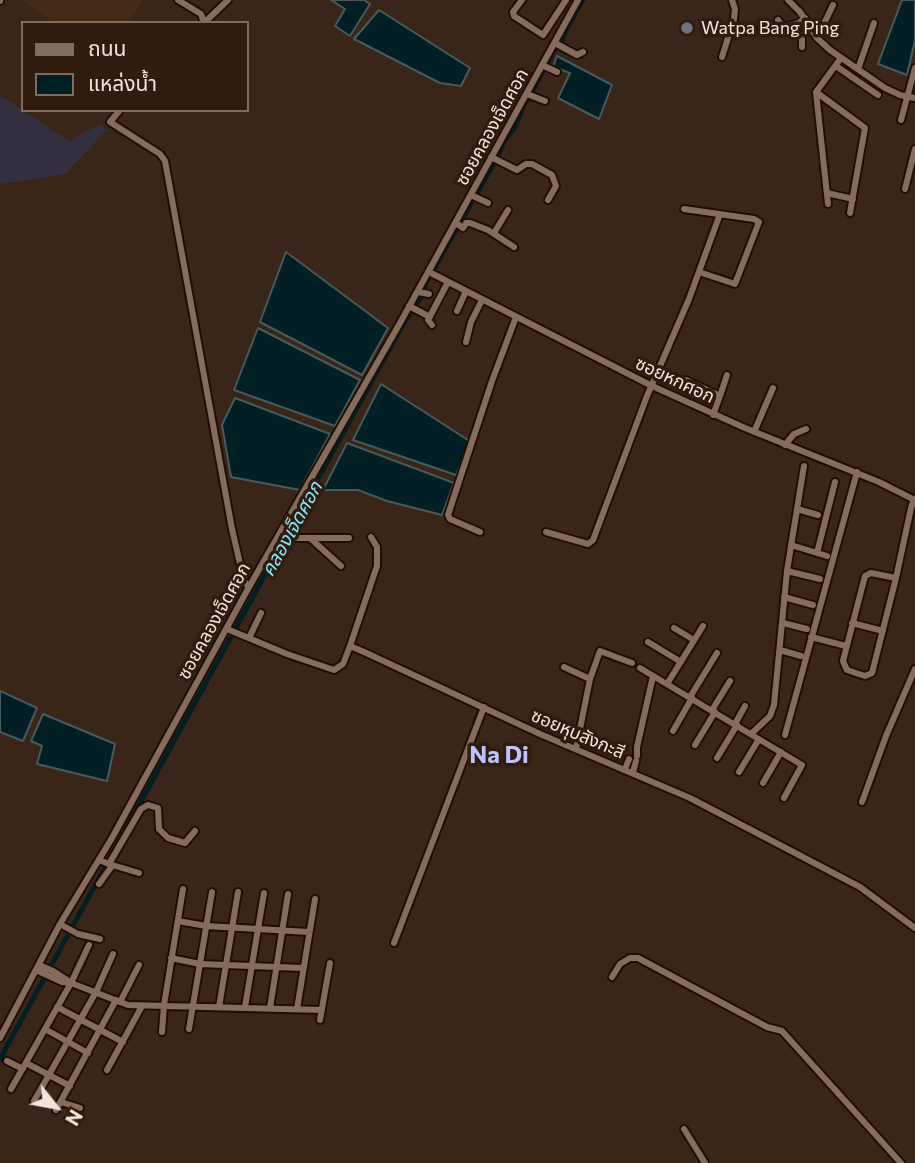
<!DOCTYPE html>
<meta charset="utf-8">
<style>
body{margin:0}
#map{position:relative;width:915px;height:1163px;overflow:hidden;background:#3a2618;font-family:Commissioner,"Noto Sans Thai",sans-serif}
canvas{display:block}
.legend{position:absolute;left:21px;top:21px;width:228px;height:91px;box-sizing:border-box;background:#301c0f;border:2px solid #7e6c61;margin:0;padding:9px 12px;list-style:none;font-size:21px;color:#f2e4db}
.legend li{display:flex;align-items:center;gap:14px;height:35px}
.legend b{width:35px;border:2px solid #7e6c61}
.north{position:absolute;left:21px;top:1072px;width:70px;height:70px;-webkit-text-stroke:5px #301c0f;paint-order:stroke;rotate:121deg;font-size:19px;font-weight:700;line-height:28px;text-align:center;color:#f2e4db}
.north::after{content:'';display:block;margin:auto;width:24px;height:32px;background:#f2e4db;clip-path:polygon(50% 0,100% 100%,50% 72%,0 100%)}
</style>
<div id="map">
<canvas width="915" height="1163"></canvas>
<ul class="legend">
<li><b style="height:9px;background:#856d5d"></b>ถนน</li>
<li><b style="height:19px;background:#011f25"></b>แหล่งน้ำ</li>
</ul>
<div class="north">N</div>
</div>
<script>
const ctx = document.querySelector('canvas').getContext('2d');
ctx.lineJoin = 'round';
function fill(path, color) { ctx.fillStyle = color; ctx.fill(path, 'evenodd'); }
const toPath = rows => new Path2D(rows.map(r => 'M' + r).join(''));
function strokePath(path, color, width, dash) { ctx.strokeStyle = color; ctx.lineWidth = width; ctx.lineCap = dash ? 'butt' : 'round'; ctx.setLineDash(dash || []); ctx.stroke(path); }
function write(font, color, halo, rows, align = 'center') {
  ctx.font = font + ' Commissioner,"Noto Sans Thai",sans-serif'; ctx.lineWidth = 7; ctx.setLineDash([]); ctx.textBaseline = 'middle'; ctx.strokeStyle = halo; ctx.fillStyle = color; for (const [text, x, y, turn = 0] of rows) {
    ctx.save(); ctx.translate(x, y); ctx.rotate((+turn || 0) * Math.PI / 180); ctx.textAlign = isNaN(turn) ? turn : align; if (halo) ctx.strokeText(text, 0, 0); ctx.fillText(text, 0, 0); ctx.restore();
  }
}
const industrial = toPath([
 [0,95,70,142,85,131,101,125,107,130,65,174,0,184]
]);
const built = toPath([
 [21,0,143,0,128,23,49,23,50,20]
]);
const water = toPath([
 [331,0,364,0,370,4,350,36,335,26,345,9,331,0],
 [902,0,915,0,915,40,907,75,878,64,902,0],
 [379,10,470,68,461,86,440,83,354,39,379,10],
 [557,56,612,85,599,119,558,98,570,73,553,67,557,56],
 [286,252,388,328,362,375,260,322,286,252],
 [258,328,360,380,335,426,234,390,258,328],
 [381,384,471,442,456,475,353,440,381,384],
 [235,398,330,434,300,490,231,477,222,425,235,398],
 [347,443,454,483,442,515,387,501,358,490,323,490,347,443],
 [0,691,37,708,23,741,0,732,0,691],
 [43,714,115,744,107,781,37,764,42,746,31,741,43,714]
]);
const canal = toPath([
 [0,1059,295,520,404,323,423,294,425,285,497,158,505,140,514,129,525,102,533,95,533,90,554,50,560,45,567,28,583,0]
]);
const minor = toPath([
 [178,0,201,14,204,23],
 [522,0,513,12,514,16,543,35,566,0],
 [788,0,800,12,817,38,830,50,885,88,900,95,915,98],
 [0,1,0,0],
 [778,20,782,25,788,26,799,23,805,18],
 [204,23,228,0],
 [793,25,802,39,802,47],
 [817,38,833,5],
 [555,43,577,55,583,52],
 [722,57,734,19,735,9,732,0],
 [542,65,557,72],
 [836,66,878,95],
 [858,69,874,23],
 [816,92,865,128,850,213],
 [527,94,545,101],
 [120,110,110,122,160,154,165,161,232,529,244,581,249,587],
 [901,120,915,68],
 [491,157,517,170,526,164,532,164,552,175,556,186,548,200],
 [905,189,915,149],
 [827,193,853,199],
 [471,195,488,203],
 [828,204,816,92,841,58],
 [684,209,754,219,759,222,735,284,699,272],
 [456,223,463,228,466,223,470,223,488,230,514,247],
 [494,233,508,210],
 [429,272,652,386,745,428,879,482,915,500],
 [418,292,429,294],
 [409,306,430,317],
 [457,311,466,291],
 [432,325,428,320,448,282],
 [466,342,471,322,482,300],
 [686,380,720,396,713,415],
 [720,396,727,375],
 [754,432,773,388],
 [785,445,794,434,806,429],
 [797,509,818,515],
 [480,532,450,519,448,515,492,381,516,317],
 [546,532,588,544,593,540,647,396,689,299,720,214],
 [280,533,291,538,349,538],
 [310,538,341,566],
 [791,545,827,556],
 [817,553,835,482],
 [787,571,820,579],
 [896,578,871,573,865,576,843,661,847,670,865,676,872,673,896,578,911,508,914,499],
 [784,597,813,605],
 [783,623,807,629],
 [852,623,883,631],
 [674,628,694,640],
 [227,629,287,654,334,670,343,664,350,646,362,651,540,734,690,798,860,887,915,928],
 [811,637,846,646],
 [249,638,261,613],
 [648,642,681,662],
 [350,646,377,566,377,547,371,537],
 [780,650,801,656],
 [564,667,590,679],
 [640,668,802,765,784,798],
 [667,684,703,626],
 [690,697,717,653],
 [712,710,730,681],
 [735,724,745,706],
 [673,731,692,698],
 [751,734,770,716,774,705,787,571,804,466],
 [785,735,857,472],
 [695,745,715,712],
 [576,749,590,679,600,651,632,663],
 [637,756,637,747,653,676],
 [717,758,737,725],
 [625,769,629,759],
 [633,772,636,761],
 [739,772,759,739],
 [763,783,781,752],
 [862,802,886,736,915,669],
 [99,860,109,864,141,809,148,805,158,808,159,829,168,838,185,843,195,831],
 [109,864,139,873],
 [99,884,112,866],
 [178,921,206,926,309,932],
 [60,924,78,934,100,939],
 [394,943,484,707],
 [171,958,200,964,303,968],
 [39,965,53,971,70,982],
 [36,970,62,982,71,983,128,1005,322,1010],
 [612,977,620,964,630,958,638,958,767,1027,782,1031,901,1163],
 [120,1002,139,965],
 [57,1007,123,1042],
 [219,1007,238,892],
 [245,1007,264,893],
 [270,1008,288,894],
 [297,1009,315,899],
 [320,1020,330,963],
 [45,1029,88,1053],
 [189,1029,212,892],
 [162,1032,164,1005,183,889],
 [0,1038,60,924,112,838,249,587,400,323,578,0],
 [7,1061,23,1069],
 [26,1063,70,1086],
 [107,1070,142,1006],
 [11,1089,71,983,89,945],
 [34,1101,96,992,113,954],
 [61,1102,80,1108],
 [56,1110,116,1000],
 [684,1129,705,1163]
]);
const markers = [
 [687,28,7,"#6b7280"]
];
const poiNames = [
 ["Watpa Bang Ping",701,28]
];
const streetNames = [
 ["ซอยคลองเจ็ดศอก",492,127,-61],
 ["ซอยหกศอก",675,380,25],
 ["ซอยคลองเจ็ดศอก",214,621,-61],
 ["ซอยหุบสังกะสี",578,734,23]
];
const waterNames = [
 ["คลองเจ็ดศอก",292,529,-61]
];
const districtNames = [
 ["Na Di",499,755]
];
fill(industrial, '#343041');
fill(built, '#442a18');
fill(water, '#011f25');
strokePath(water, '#495a5c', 2);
strokePath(canal, '#011f25', 5);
strokePath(minor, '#210e03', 10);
strokePath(minor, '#856d5d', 6);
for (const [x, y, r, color] of markers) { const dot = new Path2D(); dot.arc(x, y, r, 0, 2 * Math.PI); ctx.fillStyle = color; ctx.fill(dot); strokePath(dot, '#301c0f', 2.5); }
write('18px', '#f2e4db', '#301c0f', poiNames, 'left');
write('18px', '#f2e4db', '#301c0f', streetNames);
write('italic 19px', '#81e7fd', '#301c0f', waterNames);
write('bold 24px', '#bec3fc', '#301c0f', districtNames);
</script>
